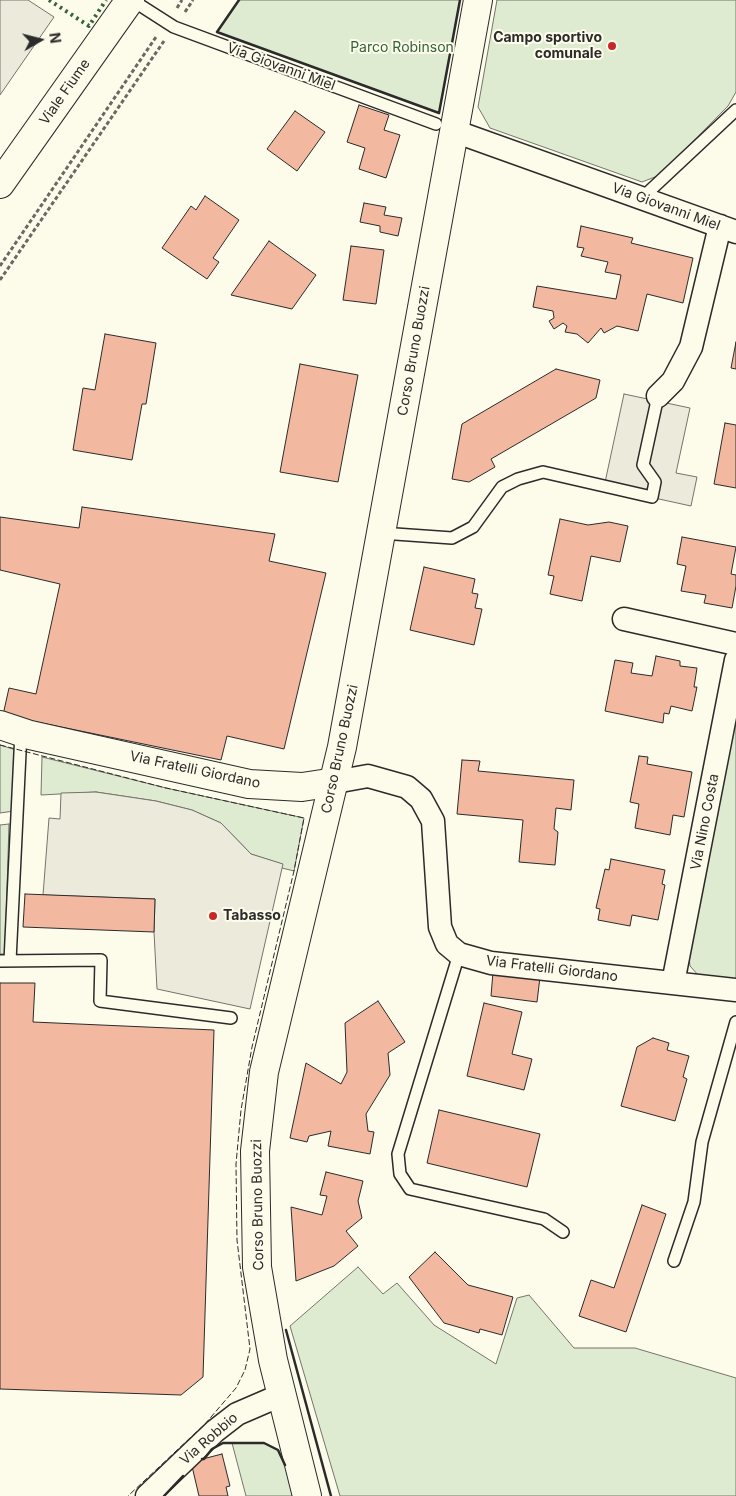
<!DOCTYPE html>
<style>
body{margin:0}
#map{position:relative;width:736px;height:1496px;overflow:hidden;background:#fdfbea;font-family:Inter,sans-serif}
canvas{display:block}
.north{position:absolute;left:15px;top:15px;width:50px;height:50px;-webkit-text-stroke:4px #fdfbea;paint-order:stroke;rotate:82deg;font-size:14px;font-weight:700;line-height:20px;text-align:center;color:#2b2b2b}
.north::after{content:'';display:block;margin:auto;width:18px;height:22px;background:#2b2b2b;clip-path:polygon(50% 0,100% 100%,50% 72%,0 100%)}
</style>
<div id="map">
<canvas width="736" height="1496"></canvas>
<div class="north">N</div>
</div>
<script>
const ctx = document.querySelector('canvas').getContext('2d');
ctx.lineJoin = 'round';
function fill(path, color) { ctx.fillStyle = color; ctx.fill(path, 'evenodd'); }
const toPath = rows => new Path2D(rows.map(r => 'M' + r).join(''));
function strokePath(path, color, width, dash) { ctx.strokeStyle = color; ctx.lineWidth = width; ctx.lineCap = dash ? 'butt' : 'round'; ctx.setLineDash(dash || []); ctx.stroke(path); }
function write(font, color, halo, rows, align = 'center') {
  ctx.font = font + ' Inter,sans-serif'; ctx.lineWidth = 4; ctx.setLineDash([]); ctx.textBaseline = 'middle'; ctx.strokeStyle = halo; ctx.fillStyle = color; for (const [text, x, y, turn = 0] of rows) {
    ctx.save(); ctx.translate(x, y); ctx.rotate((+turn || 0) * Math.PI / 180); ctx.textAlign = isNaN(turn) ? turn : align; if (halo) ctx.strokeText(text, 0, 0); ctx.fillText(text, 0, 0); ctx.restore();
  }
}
const green = toPath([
 [239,0,460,0,439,113,217,32,239,0],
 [497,0,736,0,736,92,728,106,660,175,642,182,490,128,478,107,497,0],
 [736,716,736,980,699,976,690,966,689,957,736,716],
 [0,745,16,750,14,811,0,813,0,745],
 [42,757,166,788,304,818,294,871,282,868,282,864,251,854,221,823,192,810,156,801,96,792,41,795,42,757],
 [9,824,5,954,0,954,0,825,9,824],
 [358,1267,383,1294,397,1283,434,1325,496,1364,517,1298,529,1295,574,1348,635,1348,736,1378,736,1496,340,1496,290,1326,358,1267],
 [232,1443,264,1443,278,1450,286,1466,293,1496,246,1496,232,1443]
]);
const parking = toPath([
 [0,0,28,0,54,17,0,95,0,0],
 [624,394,690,408,676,473,697,477,691,506,604,487,624,394],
 [96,792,156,801,192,810,221,823,251,854,283,864,250,1009,157,989,154,932,155,899,43,895,49,818,60,819,61,793,96,792]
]);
const building = toPath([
 [359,105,389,115,384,130,400,135,386,178,359,169,365,148,347,142,359,105],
 [295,111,325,132,297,171,267,149,295,111],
 [205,196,239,220,213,258,219,262,207,279,162,248,191,206,196,210,205,196],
 [364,203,386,207,384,215,402,218,398,236,380,232,380,226,360,222,364,203],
 [581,226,633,238,631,243,693,258,683,303,647,294,638,331,617,326,604,333,601,328,588,343,577,334,565,332,567,326,563,323,554,329,549,321,554,318,553,311,533,307,537,286,616,299,621,275,605,272,608,262,581,256,584,248,577,247,581,226],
 [269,241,316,275,292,309,231,295,269,241],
 [351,246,384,250,376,304,343,300,351,246],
 [105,334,156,343,146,404,142,404,132,460,73,450,83,388,95,390,105,334],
 [736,342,736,369,731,368,736,342],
 [300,364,358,375,338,482,280,472,300,364],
 [556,369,600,380,596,398,491,459,495,467,469,482,452,479,462,424,556,369],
 [725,423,736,425,736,488,714,484,725,423],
 [82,507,275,534,269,561,326,573,284,749,227,736,221,760,3,715,9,688,36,694,60,584,0,570,0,517,79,528,82,507],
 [560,519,588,525,609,522,628,526,620,562,591,556,582,601,550,594,554,576,548,575,560,519],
 [682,537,736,547,731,574,736,575,736,586,732,608,704,603,706,595,681,591,686,566,677,564,682,537],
 [424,567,475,579,472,593,478,594,475,608,482,609,474,645,410,630,424,567],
 [656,656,680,661,680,666,697,668,694,687,697,687,692,711,671,706,669,714,664,713,663,723,605,711,615,660,633,663,631,673,652,676,656,656],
 [639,756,648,757,647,764,692,772,684,817,673,815,670,835,635,828,639,804,630,802,639,756],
 [462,760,480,761,478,771,574,780,571,810,556,808,554,829,558,832,555,865,519,862,523,820,457,814,462,760],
 [611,859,665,870,662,884,665,885,658,920,632,915,630,926,598,920,600,909,596,908,605,869,609,870,611,859],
 [25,894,155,899,154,932,23,927,25,894],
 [493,972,540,977,537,1002,491,996,493,972],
 [0,983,35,983,33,1022,214,1030,203,1377,181,1395,0,1389,0,983],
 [378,1001,405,1042,388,1053,390,1075,366,1114,368,1131,374,1132,370,1154,328,1146,331,1131,309,1136,307,1142,290,1138,306,1063,341,1084,347,1072,345,1023,378,1001],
 [484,1003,522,1012,512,1054,532,1059,524,1090,467,1076,484,1003],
 [653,1038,669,1043,667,1050,689,1056,683,1077,687,1079,675,1121,621,1106,637,1047,653,1038],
 [439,1110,540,1134,527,1187,427,1163,439,1110],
 [326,1172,363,1181,358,1201,362,1218,346,1231,358,1246,334,1266,296,1281,291,1207,322,1215,327,1196,320,1195,326,1172],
 [642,1205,666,1214,626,1332,579,1316,591,1280,614,1288,642,1205],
 [435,1252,468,1285,513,1297,502,1335,480,1329,479,1333,444,1323,409,1277,435,1252],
 [222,1454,230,1486,226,1487,228,1496,199,1496,191,1462,222,1454]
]);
const path = toPath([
 [177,8,182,0],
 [185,12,193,0],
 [0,266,156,37],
 [0,280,164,41]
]);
const lane = toPath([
 [132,0,174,27,436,124],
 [642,198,736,110],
 [381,533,452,538,473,527,502,487,518,479,543,472,652,497,655,482,643,465,658,396],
 [459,954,398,1154,400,1174,410,1189,544,1219,563,1232],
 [0,961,101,960,100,1001,231,1018],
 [10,961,21,732],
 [674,1261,694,1202,702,1142,736,1022]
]);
const street = toPath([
 [454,131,736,232],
 [658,396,673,381,691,347,720,226],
 [624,619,736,644],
 [335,782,368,776,407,787,421,799,433,821,440,927,447,944,459,954,491,963,736,990],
 [673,983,736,660],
 [147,1496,215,1431,237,1414,281,1395]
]);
const secondary = toPath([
 [0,184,130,0],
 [0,725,30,735,249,784,302,787,335,782]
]);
const primary = toPath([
 [307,1496,273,1360,257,1267,255,1151,264,1072,342,747,478,0]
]);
const hedge = toPath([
 [49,0,89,26,106,0]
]);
const fence = toPath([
 [0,745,166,788,304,818,294,871,252,1047,241,1110,236,1164,237,1240,250,1349,245,1370,236,1388,205,1424,128,1496]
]);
const wall = toPath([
 [239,0,217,32,439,113,460,0],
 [286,1330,331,1496],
 [202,1459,204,1459,212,1449,223,1443,264,1443,278,1450,285,1465],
 [164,1496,183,1476]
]);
const markers = [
 [612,46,5,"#c62828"],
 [213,916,5,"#c62828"]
];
const poiNames = [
 ["Campo sportivo",602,38],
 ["comunale",602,54],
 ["Tabasso",223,916,"left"]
];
const parkNames = [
 ["Parco Robinson",402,48]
];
const streetNames = [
 ["Via Giovanni Miel",281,67,20],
 ["Viale Fiume",65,92,-55],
 ["Via Giovanni Miel",666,207,20],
 ["Corso Bruno Buozzi",414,351,-80],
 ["Corso Bruno Buozzi",340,749,-78],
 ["Via Fratelli Giordano",195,770,12],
 ["Via Nino Costa",705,822,-79],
 ["Via Fratelli Giordano",552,969,7],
 ["Corso Bruno Buozzi",258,1205,-91],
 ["Via Robbio",209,1439,-41]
];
fill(green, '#deebd1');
strokePath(green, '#74746e', 1);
fill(parking, '#eceadb');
strokePath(parking, '#74746e', 1);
fill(building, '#f2b8a0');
strokePath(building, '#2b2b2b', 1);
strokePath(lane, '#2b2b2b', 14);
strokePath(street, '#2b2b2b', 25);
strokePath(secondary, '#2b2b2b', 30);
strokePath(primary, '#2b2b2b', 30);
strokePath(path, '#6a6964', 3, [4, 2.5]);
strokePath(lane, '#fdfbea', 11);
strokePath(street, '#fdfbea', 22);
strokePath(secondary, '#fdfbea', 28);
strokePath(primary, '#fdfbea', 28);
strokePath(hedge, '#34623c', 4, [2.5, 4]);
strokePath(fence, '#2b2b2b', 1, [6, 2.5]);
strokePath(wall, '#2b2b2b', 2.5);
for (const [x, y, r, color] of markers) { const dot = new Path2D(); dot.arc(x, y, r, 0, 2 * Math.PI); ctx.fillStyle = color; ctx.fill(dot); strokePath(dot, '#fdfbea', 2); }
write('bold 14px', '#2b2b2b', '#fdfbea', poiNames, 'right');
write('14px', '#34623c', '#fdfbea', parkNames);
write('14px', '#2b2b2b', '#fdfbea', streetNames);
</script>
